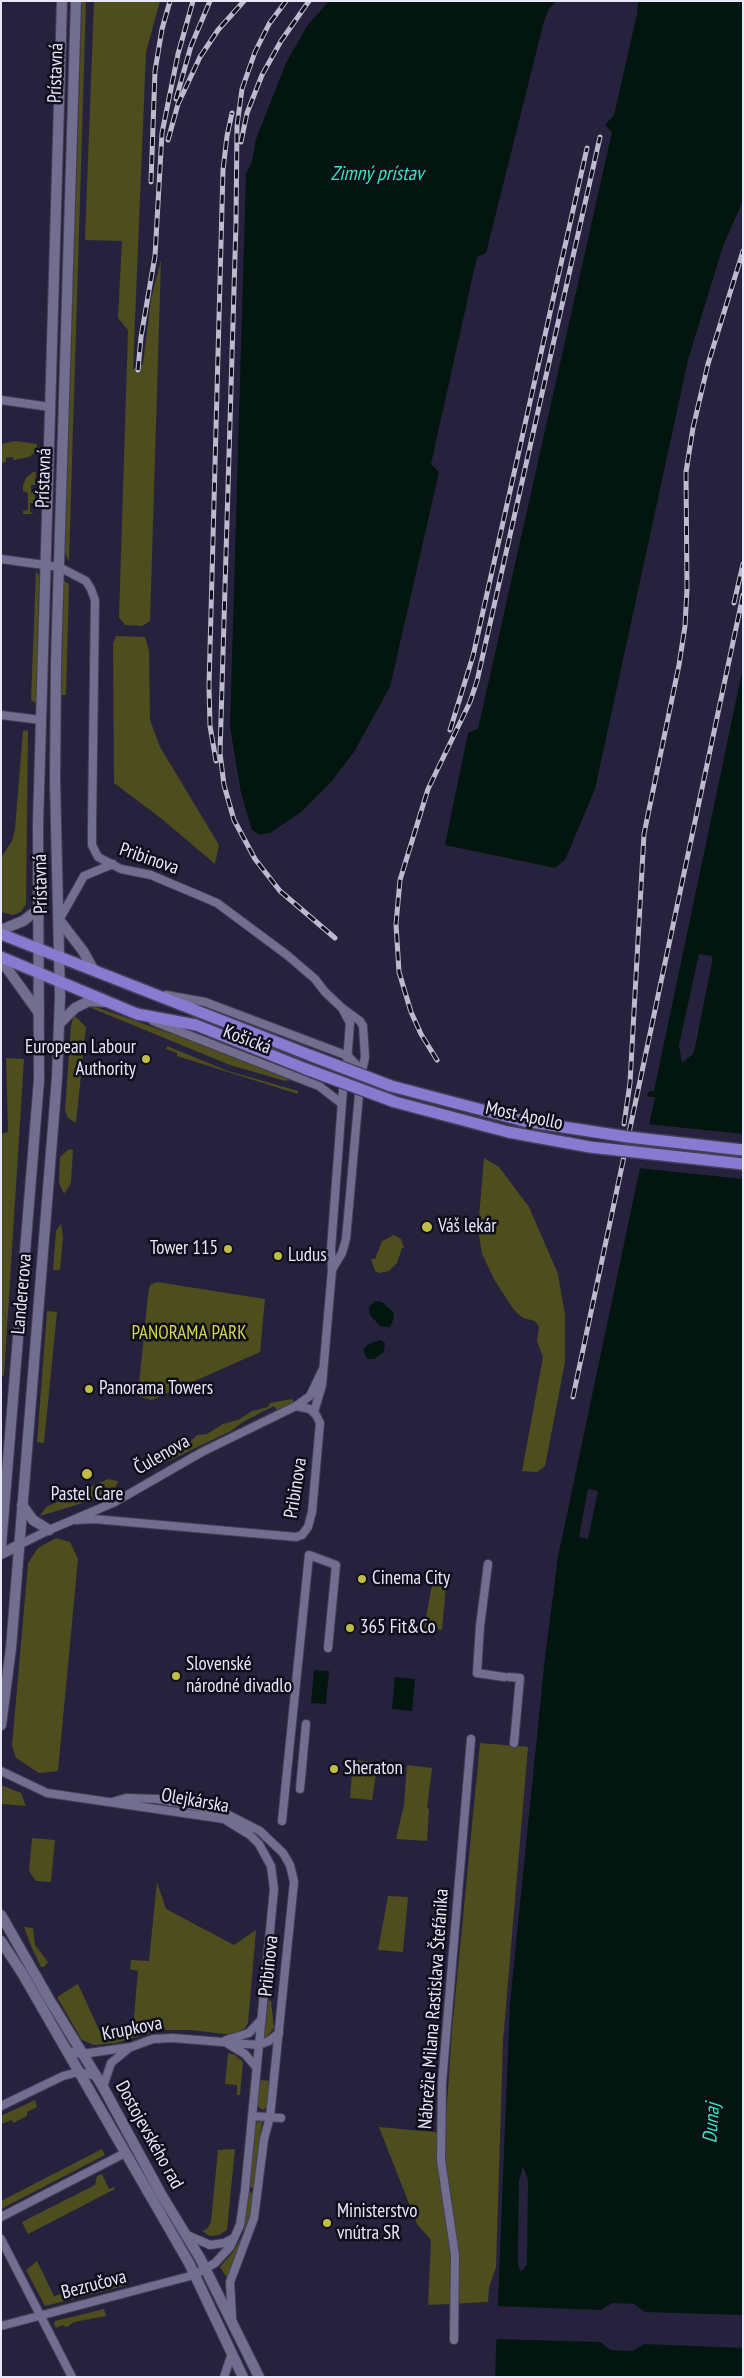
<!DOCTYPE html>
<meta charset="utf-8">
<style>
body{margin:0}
#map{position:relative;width:744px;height:2378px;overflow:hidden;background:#26223e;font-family:"PT Sans Narrow",sans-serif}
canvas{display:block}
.frame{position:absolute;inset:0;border:2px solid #e8e7fa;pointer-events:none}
</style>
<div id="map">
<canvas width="744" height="2378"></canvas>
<div class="frame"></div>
</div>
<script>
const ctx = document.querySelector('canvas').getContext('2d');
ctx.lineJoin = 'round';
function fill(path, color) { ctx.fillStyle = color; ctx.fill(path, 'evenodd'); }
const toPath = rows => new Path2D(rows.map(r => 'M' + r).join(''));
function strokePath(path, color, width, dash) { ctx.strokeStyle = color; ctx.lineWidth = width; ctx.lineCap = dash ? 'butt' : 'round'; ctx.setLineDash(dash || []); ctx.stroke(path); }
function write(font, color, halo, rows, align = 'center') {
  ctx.font = font + ' "PT Sans Narrow",sans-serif'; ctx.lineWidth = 5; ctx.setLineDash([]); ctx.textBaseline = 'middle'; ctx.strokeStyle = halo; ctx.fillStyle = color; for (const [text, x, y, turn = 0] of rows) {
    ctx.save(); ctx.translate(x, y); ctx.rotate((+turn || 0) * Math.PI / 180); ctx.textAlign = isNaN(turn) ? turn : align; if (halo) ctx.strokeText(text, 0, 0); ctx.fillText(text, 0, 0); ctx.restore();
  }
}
const green = toPath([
 [82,1,86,1,69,561,65,553],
 [94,1,160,1,146,52,133,369,143,364,151,299,161,260,150,621,142,626,125,625,119,617,128,330,118,318,122,241,85,240],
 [15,441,37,444,37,451,29,457,14,460,13,457,6,458,6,462,1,463,1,444],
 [33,472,36,472,35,485,31,485,31,493,35,493,35,503,30,503,30,512,34,514,23,514,23,511,28,510,28,493,23,491,23,485,26,478],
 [36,571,39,576,36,703,31,700],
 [64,581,69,584,66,695,61,695],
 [116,636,145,637,149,651,150,720,160,747,219,845,215,864,162,819,114,783,113,644],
 [28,730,26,904,21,912,13,915,1,912,1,858,12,841,15,829,23,731],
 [93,1006,215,1049,291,1080,285,1081,230,1065,89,1007],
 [74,1015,86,1027,76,1123,68,1118,65,1110,71,1026],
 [167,1046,228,1071,298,1091,298,1094,177,1056,177,1053,166,1049],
 [6,1058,24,1059,4,1376,1,1375,1,1134,8,1132],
 [69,1149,73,1150,71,1183,64,1194,59,1183,60,1157],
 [484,1158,499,1167,529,1207,558,1274,565,1315,565,1362,545,1466,537,1472,522,1471,543,1357,537,1341,539,1327,535,1321,523,1318,514,1310,495,1281,482,1254,478,1229],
 [61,1224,63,1237,60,1270,53,1270,56,1231],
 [394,1235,401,1239,404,1248,402,1248,397,1263,389,1271,380,1273,375,1271,371,1259,375,1259,382,1241],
 [157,1282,265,1299,260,1352,152,1400,140,1397,138,1394,148,1295,150,1285],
 [47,1311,57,1312,44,1443,37,1442],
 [292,1399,295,1403,278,1412,274,1406,243,1422,231,1431,156,1467,153,1459,191,1441,197,1435,207,1434,223,1424,238,1420,252,1411,268,1407,270,1403],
 [108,1479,118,1481,114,1491,99,1498,40,1516,46,1507],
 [56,1538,70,1542,78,1559,58,1771,39,1773,16,1758,12,1746,28,1563,38,1548],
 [432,1585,446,1586,442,1630,424,1628],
 [480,1743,528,1747,503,2041,496,2267,489,2287,488,2302,428,2305,431,2240,417,2224,379,2127,445,2133,452,2030],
 [353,1760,378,1762,372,1800,350,1798],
 [407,1765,432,1768,427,1808,429,1809,427,1841,396,1839,404,1805],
 [1,1785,21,1793,26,1806,1,1804],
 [32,1838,55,1840,51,1882,36,1881,29,1871],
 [157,1882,166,1909,234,1945,256,1930,248,2023,245,2028,233,2035,191,2030,160,2030,116,2043,94,2045,82,2040,57,1997,78,1984,100,2032,133,2028,138,1971,130,1969,131,1960,149,1961],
 [388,1896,408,1897,403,1952,378,1950],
 [24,1927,33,1928,35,1945,48,1962,44,1967,41,1967,32,1948],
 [268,2000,271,2001,274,2028,264,2040],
 [228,2053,235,2055,243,2062,240,2095,237,2095,237,2085,225,2084],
 [260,2080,270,2081,267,2107,263,2110,257,2106],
 [35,2100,37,2107,27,2112,27,2116,13,2123,12,2120,1,2124,1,2116],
 [262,2121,254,2188,249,2187,256,2125,257,2122],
 [102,2149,105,2155,1,2209,1,2201],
 [235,2149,227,2230,219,2235,210,2236,202,2231,207,2229,211,2222,218,2150],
 [102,2174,109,2189,114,2187,115,2189,28,2234,22,2222,95,2185,97,2176],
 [249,2192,253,2193,249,2224,227,2278,220,2267,233,2252,243,2234],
 [37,2261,54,2296,121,2279,124,2286,45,2306,26,2270],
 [104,2309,106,2316,74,2322,67,2327,62,2325,56,2328,54,2324,55,2321]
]);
const water = toPath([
 [329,1,556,1,548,10,543,25,486,253,477,257,431,464,439,472,390,687,354,752,332,781,301,812,270,833,260,835,252,830,241,793,230,727,246,174,252,162,256,139,286,63,307,26],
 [638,1,743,1,743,201,723,246,688,360,595,789,565,860,555,868,445,845,468,733,478,729,612,132,605,125,614,115,637,14],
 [743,667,743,2377,495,2377,510,2003,545,1657,558,1557,655,1097,647,1097,648,1092,654,1091],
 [375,1301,382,1302,393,1312,394,1318,390,1327,380,1326,370,1315,369,1307],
 [380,1340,385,1343,384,1352,374,1359,367,1359,363,1350,367,1345],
 [314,1670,329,1671,326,1704,311,1703],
 [395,1677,415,1679,412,1711,392,1709]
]);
const pier = toPath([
 [699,954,712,956,712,962,695,1048,693,1054,682,1063,679,1045],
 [647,1124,743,1134,743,1179,638,1168],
 [588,1489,598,1491,588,1539,579,1537],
 [523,2166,528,2180,527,2264,521,2272,518,2264,518,2253,519,2181],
 [612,2303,634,2304,645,2312,743,2315,743,2348,644,2344,633,2351,611,2350,600,2342,494,2339,496,2306,601,2310]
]);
const street = toPath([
 [1,400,50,407],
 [1,559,59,567,86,581,91,589,95,600,92,826,92,845,98,857,121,869,151,875,217,903,287,955,315,979,325,992,342,1008,350,1023,347,1062],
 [1,715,41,720],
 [59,920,84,876,113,864],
 [166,995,205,1002,348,1056,362,1071],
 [342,1008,360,1021,363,1026,365,1057,362,1071],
 [153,1021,319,1086,341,1103],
 [333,1268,342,1253,346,1239,359,1094],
 [314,1412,322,1385,332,1270,331,1249,343,1089],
 [76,1520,94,1519,296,1537,302,1535,308,1527,312,1512,320,1423,316,1415,310,1409,296,1406],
 [19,1545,49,1530,115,1502,202,1452,296,1406,310,1396,323,1369],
 [488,1564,480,1626,477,1673,504,1677],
 [509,1677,520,1678,514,1743],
 [1,1771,47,1793,224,1819,250,1835,259,1844,271,1866,274,1889,245,2190,240,2225,230,2247,215,2263,194,2275,1,2326],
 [300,1789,306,1724],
 [112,1802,126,1798,157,1799,221,1811,260,1831,283,1853,290,1865,294,1882,270,2117,264,2139,254,2218,230,2282,232,2317],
 [282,1821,309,1555,336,1565,328,1648],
 [226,2040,249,2033,260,2021],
 [228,2044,245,2054,256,2067],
 [67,2051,82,2054,131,2047,153,2039,173,2038,258,2045,269,2041,279,2033],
 [103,2087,111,2063,128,2049],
 [1,2106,63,2076,78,2072,97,2076],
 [252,2116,281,2118],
 [1,2217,125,2153],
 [187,2235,210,2245,224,2243,234,2238],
 [1,2239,72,2377],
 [454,2340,455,2255,441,2160,442,2083,471,1739],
 [224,2377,232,2353]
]);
const secondary = toPath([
 [60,921,83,951,93,969],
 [1,930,23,921,40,908],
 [1,960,39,1013],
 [59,1024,75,1008,89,1001,105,1002],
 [22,1505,33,1520,49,1530],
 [1,1546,39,1080,38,824,62,1],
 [1,1554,19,1545],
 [1,1725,11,1648,57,1078,60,997,55,780,56,662,76,1],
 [1,1915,49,1999,103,2087,161,2194,200,2258,259,2377],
 [1,1941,22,1973,189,2263,243,2377]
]);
const primary = toPath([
 [1,934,312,1056],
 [1,957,137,1014,196,1025,306,1069]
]);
const rail = toPath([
 [286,1,269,24,255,52,242,89,237,126,236,223,220,753,224,785,234,820,255,859,280,891,335,938],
 [176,99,191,46,210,1],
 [168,140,178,104,200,57,218,30,244,1],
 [241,142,247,113,262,75,281,41,309,1],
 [151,182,155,71,162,29,170,1],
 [138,370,141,337,155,256,162,133,178,54,193,1],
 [734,603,743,564],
 [450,730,473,656,587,148],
 [216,761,210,726,209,686,223,170,227,136,232,113],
 [437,1060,421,1034,411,1012,399,972,396,924,400,880,428,789,470,702,477,681,600,137],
 [624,1124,630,1083,644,834,679,665,685,626,687,589,686,472,693,428,708,364,743,251],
 [573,1397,743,595]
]);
const primaryBridge = toPath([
 [312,1056,391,1086,524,1121,628,1137,743,1150],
 [306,1069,395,1102,508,1132,590,1147,743,1164]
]);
const markers = [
 [146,1059,5,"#bebe42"],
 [427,1227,6,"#bebe42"],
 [228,1249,5,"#bebe42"],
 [278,1256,5,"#bebe42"],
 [89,1389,5,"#bebe42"],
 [87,1474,6,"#bebe42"],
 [362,1579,5,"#bebe42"],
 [350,1628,5,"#bebe42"],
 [176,1676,5,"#bebe42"],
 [334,1769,5,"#bebe42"],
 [327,2223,5,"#bebe42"]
];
const streetNames = [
 ["Prístavná",56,73,-88],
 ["Prístavná",44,478,-88],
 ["Pribinova",149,859,19],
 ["Prístavná",41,884,-91],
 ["Košická",247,1040,21],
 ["Most Apollo",524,1116,12],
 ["Landererova",22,1294,-85],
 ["Čulenova",162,1455,-30],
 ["Pribinova",296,1488,-81],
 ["Olejkárska",195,1801,10],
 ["Pribinova",269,1966,-84],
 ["Nábrežie Milana Rastislava Štefánika",434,2009,-86],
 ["Krupkova",132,2029,-11],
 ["Dostojevského rad",149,2135,61],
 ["Bezručova",94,2285,-15]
];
const poiNames = [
 ["European Labour",136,1048,"right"],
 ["Authority",136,1070,"right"],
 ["Váš lekár",438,1227],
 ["Tower 115",218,1249,"right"],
 ["Ludus",288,1256],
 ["Panorama Towers",99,1389],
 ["Pastel Care",87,1495,"center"],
 ["Cinema City",372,1579],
 ["365 Fit&Co",360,1628],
 ["Slovenské",186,1665],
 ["národné divadlo",186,1687],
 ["Sheraton",344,1769],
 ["Ministerstvo",337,2212],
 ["vnútra SR",337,2234]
];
const parkNames = [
 ["PANORAMA PARK",189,1334]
];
const waterNames = [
 ["Zimný prístav",377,174],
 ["Dunaj",712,2123,-86]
];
fill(green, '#4d4d1d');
fill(water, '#02160f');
fill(pier, '#26223e');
strokePath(street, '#443f57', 10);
strokePath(secondary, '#443f57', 12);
strokePath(primary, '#443f57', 14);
strokePath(street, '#716e8f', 8);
strokePath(secondary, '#716e8f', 10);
strokePath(primary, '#8879d1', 11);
strokePath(rail, '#bcbacf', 5);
strokePath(rail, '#0f0e1a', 3, [9]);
strokePath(primaryBridge, '#443f57', 14, []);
strokePath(primaryBridge, '#8879d1', 11);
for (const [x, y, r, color] of markers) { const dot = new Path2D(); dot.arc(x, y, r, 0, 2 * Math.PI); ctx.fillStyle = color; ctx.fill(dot); strokePath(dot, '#0f0e1a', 2); }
write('19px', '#e8e7fa', '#0f0e1a', streetNames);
write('19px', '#e8e7fa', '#0f0e1a', poiNames, 'left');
write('19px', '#d4d44e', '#0f0e1a', parkNames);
write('italic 20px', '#38e7b7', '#0f0e1a', waterNames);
</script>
